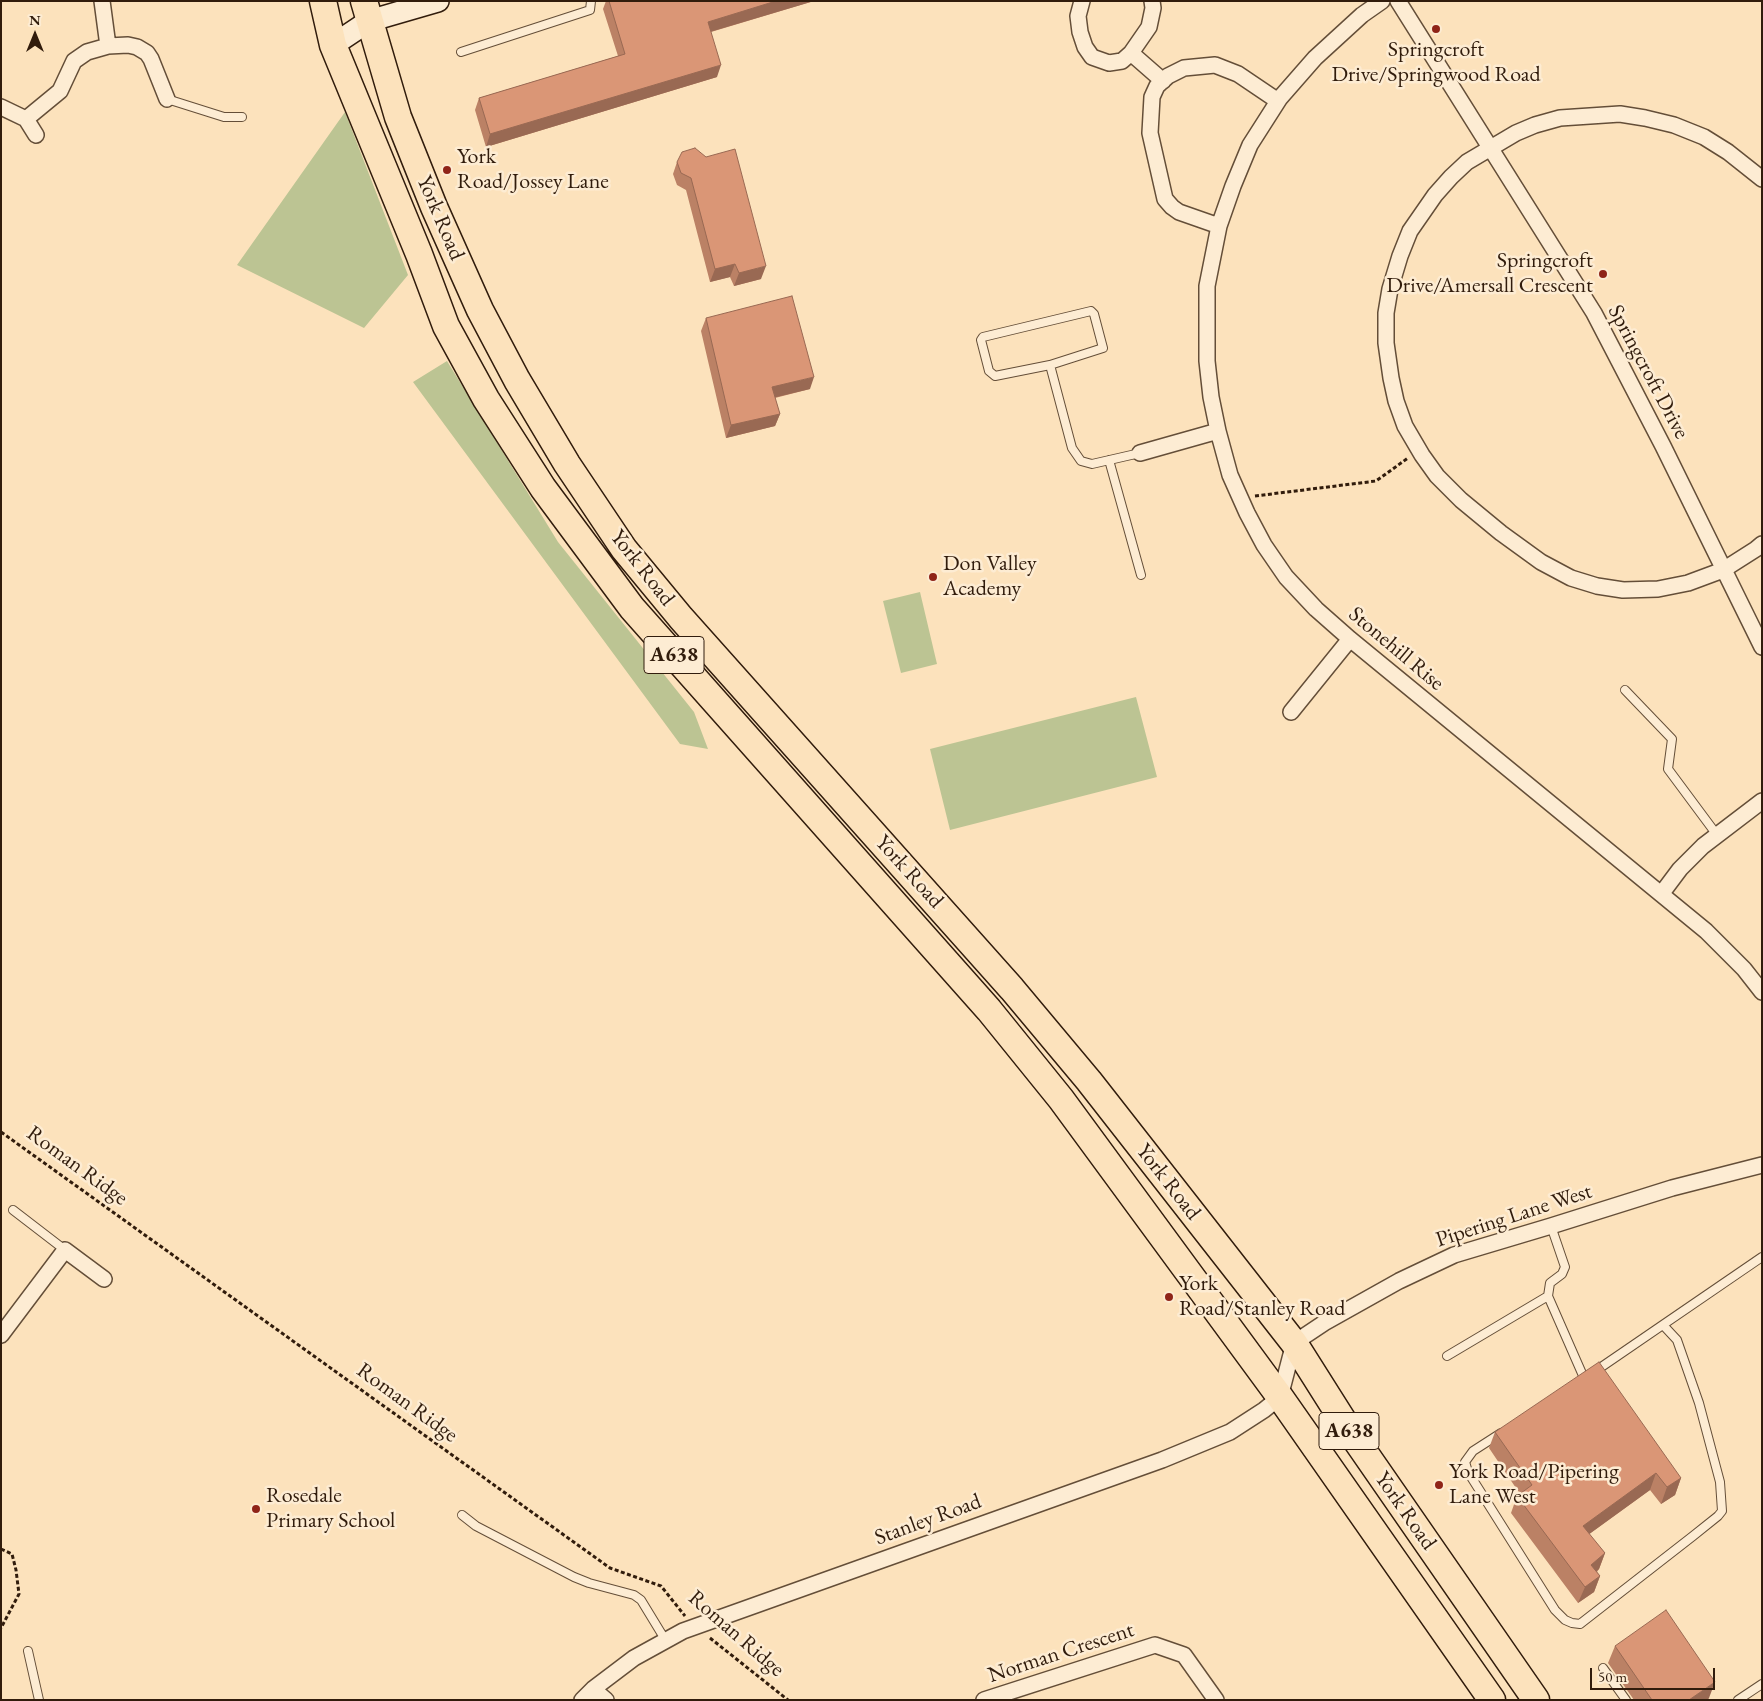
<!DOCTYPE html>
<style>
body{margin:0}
#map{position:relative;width:1763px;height:1701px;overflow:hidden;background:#fce2bc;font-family:"EB Garamond",serif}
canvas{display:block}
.frame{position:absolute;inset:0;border:2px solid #311c0c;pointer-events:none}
.north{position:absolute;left:10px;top:10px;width:50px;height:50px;-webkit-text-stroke:4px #fdecd3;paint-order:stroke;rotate:0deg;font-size:14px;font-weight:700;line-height:20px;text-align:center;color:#311c0c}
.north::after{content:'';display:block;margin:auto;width:18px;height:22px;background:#311c0c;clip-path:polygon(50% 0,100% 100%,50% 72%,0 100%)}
.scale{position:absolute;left:1590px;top:1668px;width:125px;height:22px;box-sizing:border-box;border:2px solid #311c0c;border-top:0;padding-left:6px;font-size:15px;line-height:18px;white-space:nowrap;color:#311c0c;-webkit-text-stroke:4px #fdecd3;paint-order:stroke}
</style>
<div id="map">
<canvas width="1763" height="1701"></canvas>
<div class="frame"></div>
<div class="north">N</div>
<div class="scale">50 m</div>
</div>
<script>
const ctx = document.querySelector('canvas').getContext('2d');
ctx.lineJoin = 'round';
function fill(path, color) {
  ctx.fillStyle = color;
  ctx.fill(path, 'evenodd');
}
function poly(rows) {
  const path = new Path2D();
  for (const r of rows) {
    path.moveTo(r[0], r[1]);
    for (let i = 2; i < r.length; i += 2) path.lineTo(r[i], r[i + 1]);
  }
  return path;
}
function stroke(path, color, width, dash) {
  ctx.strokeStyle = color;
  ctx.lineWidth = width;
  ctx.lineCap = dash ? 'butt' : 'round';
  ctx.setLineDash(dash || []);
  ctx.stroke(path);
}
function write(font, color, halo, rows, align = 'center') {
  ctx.font = font + ' "EB Garamond",serif';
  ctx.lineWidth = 5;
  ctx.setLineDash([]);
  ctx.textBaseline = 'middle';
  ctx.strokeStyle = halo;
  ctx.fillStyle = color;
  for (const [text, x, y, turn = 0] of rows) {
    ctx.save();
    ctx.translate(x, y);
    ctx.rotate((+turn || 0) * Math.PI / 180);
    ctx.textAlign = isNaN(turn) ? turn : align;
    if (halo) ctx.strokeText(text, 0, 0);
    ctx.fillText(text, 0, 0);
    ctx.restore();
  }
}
const green = poly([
 [345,112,408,275,364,328,237,265],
 [447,361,558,542,694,712,708,749,680,744,413,382],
 [920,592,937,664,901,673,883,601],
 [1136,697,1157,777,950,830,930,749]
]);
const path = poly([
 [1255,496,1376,481,1408,458],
 [1,1132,610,1568,661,1586,685,1616],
 [1,1549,12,1554,16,1570,19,1594,1,1628],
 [710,1638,788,1700]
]);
const lane = poly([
 [461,52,590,10,591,1],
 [167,99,224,117,242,117],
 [1050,365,1103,348,1094,314,1091,311,983,337,981,340,989,371,995,376,1050,365,1072,448,1081,461,1092,464,1140,453],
 [1109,460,1141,575],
 [1625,690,1672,739,1668,769,1717,835],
 [13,1210,65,1250],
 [1551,1226,1565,1267,1562,1274,1550,1283,1548,1296,1584,1378],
 [1447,1356,1548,1296],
 [1594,1372,1762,1257],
 [1501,1433,1473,1451,1465,1462,1468,1472,1555,1610,1565,1620,1572,1623,1580,1624,1693,1536,1718,1516,1722,1511,1720,1482,1699,1403,1677,1340,1663,1325],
 [462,1515,476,1526,574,1577,589,1583,634,1595,641,1600,666,1641],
 [28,1651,39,1700],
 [1603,1668,1626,1700],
 [1738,1700,1762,1684]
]);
const street = poly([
 [102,1,108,46],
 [1082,1,1078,16,1080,32,1085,47,1092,57,1109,63,1122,61,1131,53,1149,27,1153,8,1152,1],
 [1382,1,1362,15,1315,58,1280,98,1250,145,1233,186,1219,226,1207,286,1207,361,1211,397,1218,431,1230,475,1247,513,1264,545,1286,577,1316,609,1350,639,1706,931,1744,969,1762,992],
 [1398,1,1594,313,1663,446,1762,647],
 [1131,53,1163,81],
 [1,107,26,119,36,135],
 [26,119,60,91,74,61,87,52,108,46,128,45,137,47,147,53,151,59,167,99],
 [1762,179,1728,152,1704,137,1674,125,1645,118,1620,114,1560,118,1535,125,1516,133,1467,162,1451,177,1435,195,1410,231,1400,256,1390,289,1386,313,1386,343,1391,378,1396,401,1405,426,1422,455,1437,476,1461,500,1501,533,1541,562,1571,578,1597,586,1623,590,1658,589,1688,583,1723,570,1756,549,1762,544],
 [1219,226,1179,212,1172,207,1165,199,1150,133,1152,97,1157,86,1168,76,1184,68,1215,65,1238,74,1278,101],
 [1140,453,1218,431],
 [1291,712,1350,639],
 [1662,893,1680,869,1703,846,1762,801],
 [1,1335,65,1250,104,1279],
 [593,1689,606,1700],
 [582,1700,593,1689,634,1658,683,1631,1162,1460,1230,1432,1264,1410,1280,1397,1294,1343,1324,1323,1399,1281,1454,1255,1551,1226,1672,1188,1762,1165],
 [984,1700,1155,1645,1184,1655,1216,1700]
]);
const secondary = poly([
 [333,45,369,21,438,1]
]);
const highway = poly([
 [323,1,333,45,419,254,446,326,486,399,543,488,632,608,989,1010,1061,1099,1280,1397,1492,1700],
 [364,1,398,117,434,207,480,310,517,380,567,464,624,549,681,618,1012,989,1089,1081,1294,1343,1349,1430,1536,1700]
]);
const wall = poly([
 [606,1,814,1,711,32,717,77,486,147,475,110,479,98,618,56,603,9],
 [706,157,761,279,734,286,730,277,710,282,686,190,677,185,673,174,677,162],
 [706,318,810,389,775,398,780,414,775,426,726,438,701,331],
 [1495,1432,1681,1478,1675,1495,1661,1504,1650,1490,1589,1534,1605,1553,1599,1569,1597,1572,1600,1576,1594,1592,1578,1603,1511,1513,1517,1496,1520,1494,1489,1448],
 [1615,1646,1709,1698,1707,1700,1634,1700,1608,1663]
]);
const shadedWall = poly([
 [776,1,814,1,703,34,708,22],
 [721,65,717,77,486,147,490,134],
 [735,264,730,277,710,282,715,269],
 [766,266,761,279,734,286,739,273],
 [814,377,810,389,768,399,772,387],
 [780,414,775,426,726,438,731,425],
 [1656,1473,1650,1490,1577,1543,1583,1526],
 [1681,1478,1675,1495,1661,1504,1667,1487],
 [1605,1553,1599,1569,1585,1581,1591,1565],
 [1600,1576,1594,1592,1578,1603,1585,1587],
 [1715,1682,1709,1698,1707,1700,1689,1700]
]);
const building = poly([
 [609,1,776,1,708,22,721,65,490,134,479,98,625,54,609,1],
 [695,148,706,157,735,149,766,266,739,273,735,264,715,269,691,178,681,173,677,162,682,152,695,148],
 [792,296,814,377,772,387,780,414,731,425,706,318,792,296],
 [1599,1362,1681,1478,1667,1487,1656,1473,1583,1526,1605,1553,1591,1565,1600,1576,1585,1587,1517,1496,1532,1485,1495,1432,1599,1362],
 [1666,1610,1715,1682,1689,1700,1652,1700,1615,1646,1666,1610]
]);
const markers = [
 [1436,29,5,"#8f2418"],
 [447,170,5,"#8f2418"],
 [1603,274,5,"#8f2418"],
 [933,577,5,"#8f2418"],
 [1169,1297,5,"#8f2418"],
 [1439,1485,5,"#8f2418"],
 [256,1509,5,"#8f2418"]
];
const shields = [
 [674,655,60],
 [1349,1431,60]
];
const shieldNames = [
 ["A638",674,655],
 ["A638",1349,1431]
];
const poiNames = [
 ["Springcroft",1436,50,"center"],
 ["Drive/Springwood Road",1436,75,"center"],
 ["York",457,157],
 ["Road/Jossey Lane",457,182],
 ["Springcroft",1593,261,"right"],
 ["Drive/Amersall Crescent",1593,286,"right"],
 ["Don Valley",943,564],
 ["Academy",943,589],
 ["York",1179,1284],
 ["Road/Stanley Road",1179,1309],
 ["York Road/Pipering",1449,1472],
 ["Lane West",1449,1497],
 ["Rosedale",266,1496],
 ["Primary School",266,1521]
];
const streetNames = [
 ["York Road",440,218,67],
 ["Springcroft Drive",1648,372,62],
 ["York Road",642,568,52],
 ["Stonehill Rise",1396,649,40],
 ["York Road",909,872,48],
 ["Roman Ridge",77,1166,36],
 ["York Road",1168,1182,52],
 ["Pipering Lane West",1514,1216,-18],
 ["Roman Ridge",407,1403,36],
 ["York Road",1405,1511,55],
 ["Stanley Road",928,1520,-20],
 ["Roman Ridge",736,1634,41],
 ["Norman Crescent",1061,1653,-18]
];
fill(green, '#bcc493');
stroke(lane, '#644e38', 10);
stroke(street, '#644e38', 18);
stroke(secondary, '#311c0c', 24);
stroke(highway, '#311c0c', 29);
stroke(path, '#311c0c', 3, [4, 2.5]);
stroke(lane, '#fdecd3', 8);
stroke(street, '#fdecd3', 15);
stroke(secondary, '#fdecd3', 21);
stroke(highway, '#fce2bc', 26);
fill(wall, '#bb8165');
fill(shadedWall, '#996953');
fill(building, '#da9676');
stroke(building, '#996953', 1);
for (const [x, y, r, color] of markers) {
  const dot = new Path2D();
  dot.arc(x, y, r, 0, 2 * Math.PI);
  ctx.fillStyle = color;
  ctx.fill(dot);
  stroke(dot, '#fdecd3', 2);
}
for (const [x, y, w] of shields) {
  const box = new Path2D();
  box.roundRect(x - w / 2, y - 18.5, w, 37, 4);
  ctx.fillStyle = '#fdecd3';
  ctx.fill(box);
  stroke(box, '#311c0c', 1);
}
write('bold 21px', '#311c0c', null, shieldNames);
write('22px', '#311c0c', '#fdecd3', poiNames, 'left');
write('22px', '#311c0c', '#fdecd3', streetNames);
</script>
